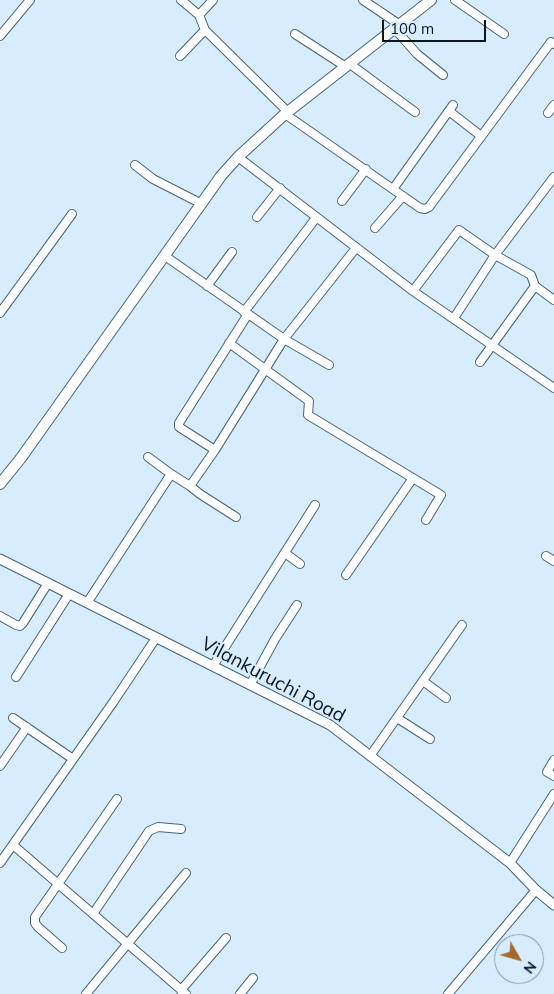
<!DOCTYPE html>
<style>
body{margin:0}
#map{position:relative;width:554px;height:994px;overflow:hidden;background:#d7edfe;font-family:Mulish,sans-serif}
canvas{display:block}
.north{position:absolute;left:494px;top:934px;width:50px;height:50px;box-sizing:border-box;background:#d7edfe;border:1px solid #8597a6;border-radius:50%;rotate:128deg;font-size:14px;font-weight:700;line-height:20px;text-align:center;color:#0a1721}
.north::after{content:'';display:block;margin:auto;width:18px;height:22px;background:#a5692b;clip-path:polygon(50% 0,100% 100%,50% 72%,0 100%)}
.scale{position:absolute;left:382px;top:20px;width:104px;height:22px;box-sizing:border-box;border:2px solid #0a1721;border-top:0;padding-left:6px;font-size:15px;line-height:18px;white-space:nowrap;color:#0a1721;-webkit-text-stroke:4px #d7edfe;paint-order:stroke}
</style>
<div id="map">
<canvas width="554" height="994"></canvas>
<div class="north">N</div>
<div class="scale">100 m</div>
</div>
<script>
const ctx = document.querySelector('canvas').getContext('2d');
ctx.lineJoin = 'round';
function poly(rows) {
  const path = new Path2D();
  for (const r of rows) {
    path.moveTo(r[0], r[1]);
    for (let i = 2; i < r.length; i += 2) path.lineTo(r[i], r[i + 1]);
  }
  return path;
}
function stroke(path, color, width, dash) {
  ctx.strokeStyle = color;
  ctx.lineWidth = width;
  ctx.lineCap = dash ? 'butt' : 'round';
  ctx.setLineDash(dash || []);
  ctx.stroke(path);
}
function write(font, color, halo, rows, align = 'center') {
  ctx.font = font + ' Mulish,sans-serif';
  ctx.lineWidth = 4;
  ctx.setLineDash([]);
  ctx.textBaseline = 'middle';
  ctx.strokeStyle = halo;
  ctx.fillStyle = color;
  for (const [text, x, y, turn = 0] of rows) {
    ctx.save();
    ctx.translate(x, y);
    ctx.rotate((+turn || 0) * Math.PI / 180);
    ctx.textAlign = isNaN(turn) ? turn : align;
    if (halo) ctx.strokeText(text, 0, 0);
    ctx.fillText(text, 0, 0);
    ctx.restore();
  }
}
const minor = poly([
 [181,0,199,15,205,30,288,112],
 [363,0,400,25],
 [455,0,504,34],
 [199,15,213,0],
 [395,29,417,54,443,75],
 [295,34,346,67],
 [0,36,30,0],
 [180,56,205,30],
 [350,64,415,112],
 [449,111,481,136],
 [548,113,554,105],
 [285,114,420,208,425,209,429,207,551,42,554,44],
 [238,157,413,291,554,388],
 [135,165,153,179,202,204],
 [393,189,453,105],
 [342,201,366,169],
 [257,217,280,188],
 [375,228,403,196],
 [165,256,284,339,215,450,179,427,179,423,248,314],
 [207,286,232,252],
 [413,291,459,230,495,255,531,275,535,286,554,300],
 [244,312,316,218],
 [0,313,72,214],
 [454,318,495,255,554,177],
 [229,343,309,401,308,415,441,495,426,520],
 [480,362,535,286],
 [329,365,284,339,356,248],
 [148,457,171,474],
 [190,486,200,494,236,517],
 [285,553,300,564],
 [546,556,554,561],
 [346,575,413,478],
 [87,603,171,474,190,486,215,450],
 [0,616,16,625,20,626,23,623,48,583],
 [213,666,315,505],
 [16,677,69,594],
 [423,681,446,698],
 [250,685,275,639,297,605],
 [13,718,73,759],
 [397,718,430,739],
 [370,756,462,625],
 [554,760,547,772,554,776],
 [0,766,27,727],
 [13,845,186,994],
 [0,863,114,701,156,638],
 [510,863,554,794],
 [93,914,149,831,158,827,181,829],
 [62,948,38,927,35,923,35,917,117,799],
 [86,994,186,873],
 [182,994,181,990,226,938],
 [240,994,253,978],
 [448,994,536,890]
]);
const tertiary = poly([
 [0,559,330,725,510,863,536,890,554,905]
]);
const secondary = poly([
 [0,484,21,458,221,176,238,157,285,114,431,0]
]);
const streetNames = [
 ["Vilankuruchi Road",273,680,28]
];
stroke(minor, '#44647d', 10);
stroke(tertiary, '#44647d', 11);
stroke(secondary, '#44647d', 12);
stroke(minor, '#fff', 8);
stroke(tertiary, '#fff', 9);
stroke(secondary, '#fff', 10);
write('19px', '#0a1721', '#d7edfe', streetNames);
</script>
